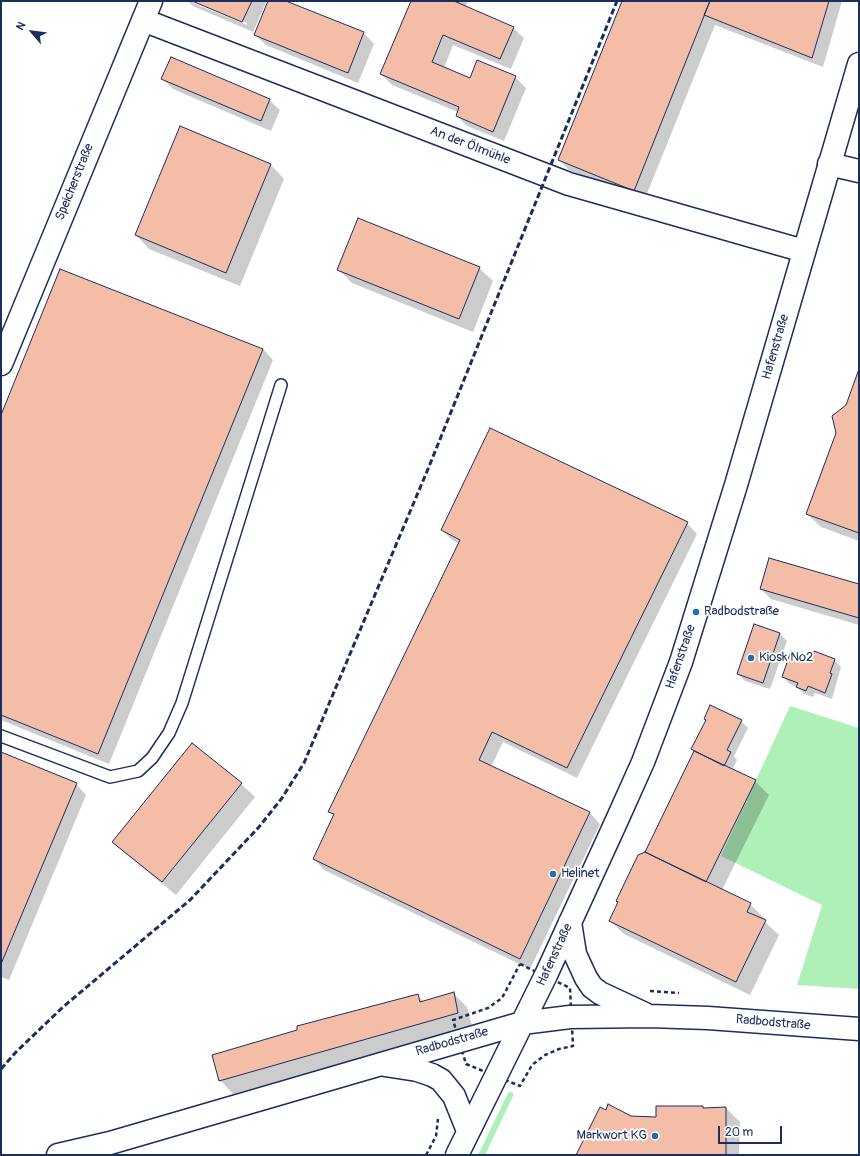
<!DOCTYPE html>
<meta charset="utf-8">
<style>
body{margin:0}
#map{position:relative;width:860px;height:1156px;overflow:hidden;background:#fff;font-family:Pangolin,sans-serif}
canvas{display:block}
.frame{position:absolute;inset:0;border:2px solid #1b2f5e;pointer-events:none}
.north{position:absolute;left:12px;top:12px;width:40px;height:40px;-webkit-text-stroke:3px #fff;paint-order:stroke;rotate:298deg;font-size:11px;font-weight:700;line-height:16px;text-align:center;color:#1b2f5e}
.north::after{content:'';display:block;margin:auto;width:14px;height:18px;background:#1b2f5e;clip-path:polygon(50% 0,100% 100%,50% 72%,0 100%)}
.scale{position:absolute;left:718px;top:1126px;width:64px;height:18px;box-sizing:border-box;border:2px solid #1b2f5e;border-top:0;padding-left:5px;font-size:12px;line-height:14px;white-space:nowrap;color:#1b2f5e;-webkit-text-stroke:3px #fff;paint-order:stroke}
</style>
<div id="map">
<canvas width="860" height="1156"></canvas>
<div class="frame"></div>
<div class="north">N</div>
<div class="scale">20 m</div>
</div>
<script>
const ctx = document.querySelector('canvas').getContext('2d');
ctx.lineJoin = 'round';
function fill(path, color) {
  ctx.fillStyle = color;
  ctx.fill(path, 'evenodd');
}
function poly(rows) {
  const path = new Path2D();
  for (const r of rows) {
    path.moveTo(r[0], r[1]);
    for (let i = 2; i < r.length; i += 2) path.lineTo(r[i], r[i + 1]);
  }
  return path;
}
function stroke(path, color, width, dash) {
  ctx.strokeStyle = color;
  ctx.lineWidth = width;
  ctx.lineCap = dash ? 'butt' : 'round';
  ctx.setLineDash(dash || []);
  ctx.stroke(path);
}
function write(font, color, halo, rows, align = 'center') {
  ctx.font = font + ' Pangolin,sans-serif';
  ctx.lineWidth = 3.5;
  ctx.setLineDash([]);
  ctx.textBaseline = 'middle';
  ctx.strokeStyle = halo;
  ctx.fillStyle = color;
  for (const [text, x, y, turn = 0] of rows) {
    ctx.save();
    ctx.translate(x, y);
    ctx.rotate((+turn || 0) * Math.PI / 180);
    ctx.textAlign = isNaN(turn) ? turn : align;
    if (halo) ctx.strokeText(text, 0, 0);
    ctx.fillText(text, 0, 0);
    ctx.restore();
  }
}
const green = poly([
 [790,706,859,728,859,989,797,985,822,905,721,856],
 [509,1091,514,1094,485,1155,478,1155]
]);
const shadow = poly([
 [187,1,193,1,193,3,247,25,247,23,195,1,266,2,253,32,193,6],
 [269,1,284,1,364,33,374,44,358,83,266,45,255,35],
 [412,1,468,1,465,8,513,28,524,38,511,69,453,45,444,68,470,79,515,77,526,88,504,141,467,126,457,116,458,112,392,85,381,74],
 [623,1,842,1,823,67,715,25,644,201,569,170,559,160],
 [163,79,269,100,280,110,271,131,173,89],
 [181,127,271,165,284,179,240,286,149,249,136,235],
 [479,268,493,281,473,332,352,283,339,270],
 [263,349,273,360,109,764,1,720,1,418],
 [859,372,859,541,821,527,807,514],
 [687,523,697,534,577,778,503,742,491,767,590,813,600,824,530,969,324,870,314,859,334,816,329,812,459,544,452,540,442,530],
 [859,585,859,625,771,599,761,589],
 [780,634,787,641,770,689,745,681,738,674],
 [834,660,841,667,832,699,815,693,813,697,804,694,797,687,790,684,783,677],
 [741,721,748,728,734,756,737,760,732,770,755,781,769,795,722,890,750,904,764,918,763,920,779,935,750,995,624,934,610,921,695,752,692,749],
 [1,753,76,784,86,795,9,980,1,977],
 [241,784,255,797,176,895,127,855,113,842],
 [453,993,467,1007,472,1026,233,1094,220,1080,417,995,424,1002],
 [702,1107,704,1109,726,1108,740,1122,739,1155,577,1155,606,1111,631,1117,657,1118]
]);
const building = poly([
 [192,1,252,1,242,22,192,1],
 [268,1,286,1,364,32,348,73,254,35,268,1],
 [411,1,454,1,514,27,500,59,443,35,432,62,470,78,477,60,516,76,493,132,456,116,459,107,380,74,411,1],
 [622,1,710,1,634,191,558,160,622,1],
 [710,1,829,1,812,58,704,15,710,1],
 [171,57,270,99,261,121,161,79,171,57],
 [180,126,271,164,226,273,135,235,180,126],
 [358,218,480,267,459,319,337,270,358,218],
 [60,269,263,349,98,754,1,715,1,415,60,269],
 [859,369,859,533,806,514,836,433,832,416,846,405,859,369],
 [490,428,688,522,567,768,492,732,479,760,590,812,520,959,313,859,334,814,328,812,460,540,441,530,490,428],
 [769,558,859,584,859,618,760,589,769,558],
 [754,624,780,633,763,683,737,674,754,624],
 [791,651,812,658,814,651,835,659,830,673,832,674,825,693,808,686,806,691,796,687,798,683,782,677,791,651],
 [710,705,742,720,727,750,731,752,724,766,691,749,706,720,704,719,710,705],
 [192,743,242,783,162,882,112,842,192,743],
 [694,751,756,780,706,882,645,852,694,751],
 [1,752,77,783,1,964,1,752],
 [645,852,751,903,747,912,766,920,736,982,609,921,618,902,616,901,638,855,645,852],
 [454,992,458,1013,219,1081,212,1055,297,1030,297,1026,418,994,420,1002,454,992],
 [608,1104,631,1116,656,1117,656,1106,703,1106,703,1108,726,1107,726,1155,576,1155,600,1107,606,1110,608,1104]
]);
const path = poly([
 [520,964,570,988,573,1046,559,1049,545,1055,532,1065,520,1086,466,1064,453,1020,488,1008,502,998,520,964],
 [650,991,679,993],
 [426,1155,436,1136,438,1119]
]);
const lane = poly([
 [1,736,110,777,138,771,152,758,169,733,182,703,281,385]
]);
const street = poly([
 [143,20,569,184,804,251],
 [829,164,859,171],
 [1,364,151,1]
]);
const secondary = poly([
 [570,922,575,954,586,978,592,987,600,993,645,1014],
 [385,1065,417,1070,432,1075,441,1080,454,1096,468,1131],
 [58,1155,110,1143,522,1023,570,1017,649,1016,708,1018,859,1029],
 [457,1155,546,975,617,820,643,762,681,662,736,485,859,64]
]);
const rail = poly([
 [1,1069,16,1052,63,1007,190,900,259,827,282,798,304,763,428,469,617,1]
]);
const markers = [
 [696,612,4,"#1f6fb2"],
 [751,658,4,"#1f6fb2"],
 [553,874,4,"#1f6fb2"],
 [655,1136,4,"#1f6fb2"]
];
const streetNames = [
 ["An der Ölmühle",470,146,21],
 ["Speicherstraße",75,182,-68],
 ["Hafenstraße",776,347,-74],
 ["Hafenstraße",681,657,-71],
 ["Hafenstraße",555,955,-65],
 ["Radbodstraße",773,1023,5],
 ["Radbodstraße",452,1042,-16]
];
const poiNames = [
 ["Radbodstraße",704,612],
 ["Kiosk No2",759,658],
 ["Helinet",561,874],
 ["Markwort KG",647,1136,"right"]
];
fill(green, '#aff0b9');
fill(shadow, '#0003');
fill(building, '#f4bda8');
stroke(building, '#1b2f5e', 1);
stroke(lane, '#1b2f5e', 14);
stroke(street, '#1b2f5e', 25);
stroke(secondary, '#1b2f5e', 25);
stroke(path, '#1b2f5e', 2.5, [4, 3]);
stroke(lane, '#fff', 11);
stroke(street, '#fff', 22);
stroke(secondary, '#fff', 22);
stroke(rail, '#1b2f5e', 3, [6, 3]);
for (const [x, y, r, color] of markers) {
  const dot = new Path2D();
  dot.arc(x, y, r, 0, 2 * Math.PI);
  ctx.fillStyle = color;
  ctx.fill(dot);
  stroke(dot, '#fff', 1.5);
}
write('13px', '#1b2f5e', '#fff', streetNames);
write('13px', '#1b2f5e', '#fff', poiNames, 'left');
</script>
